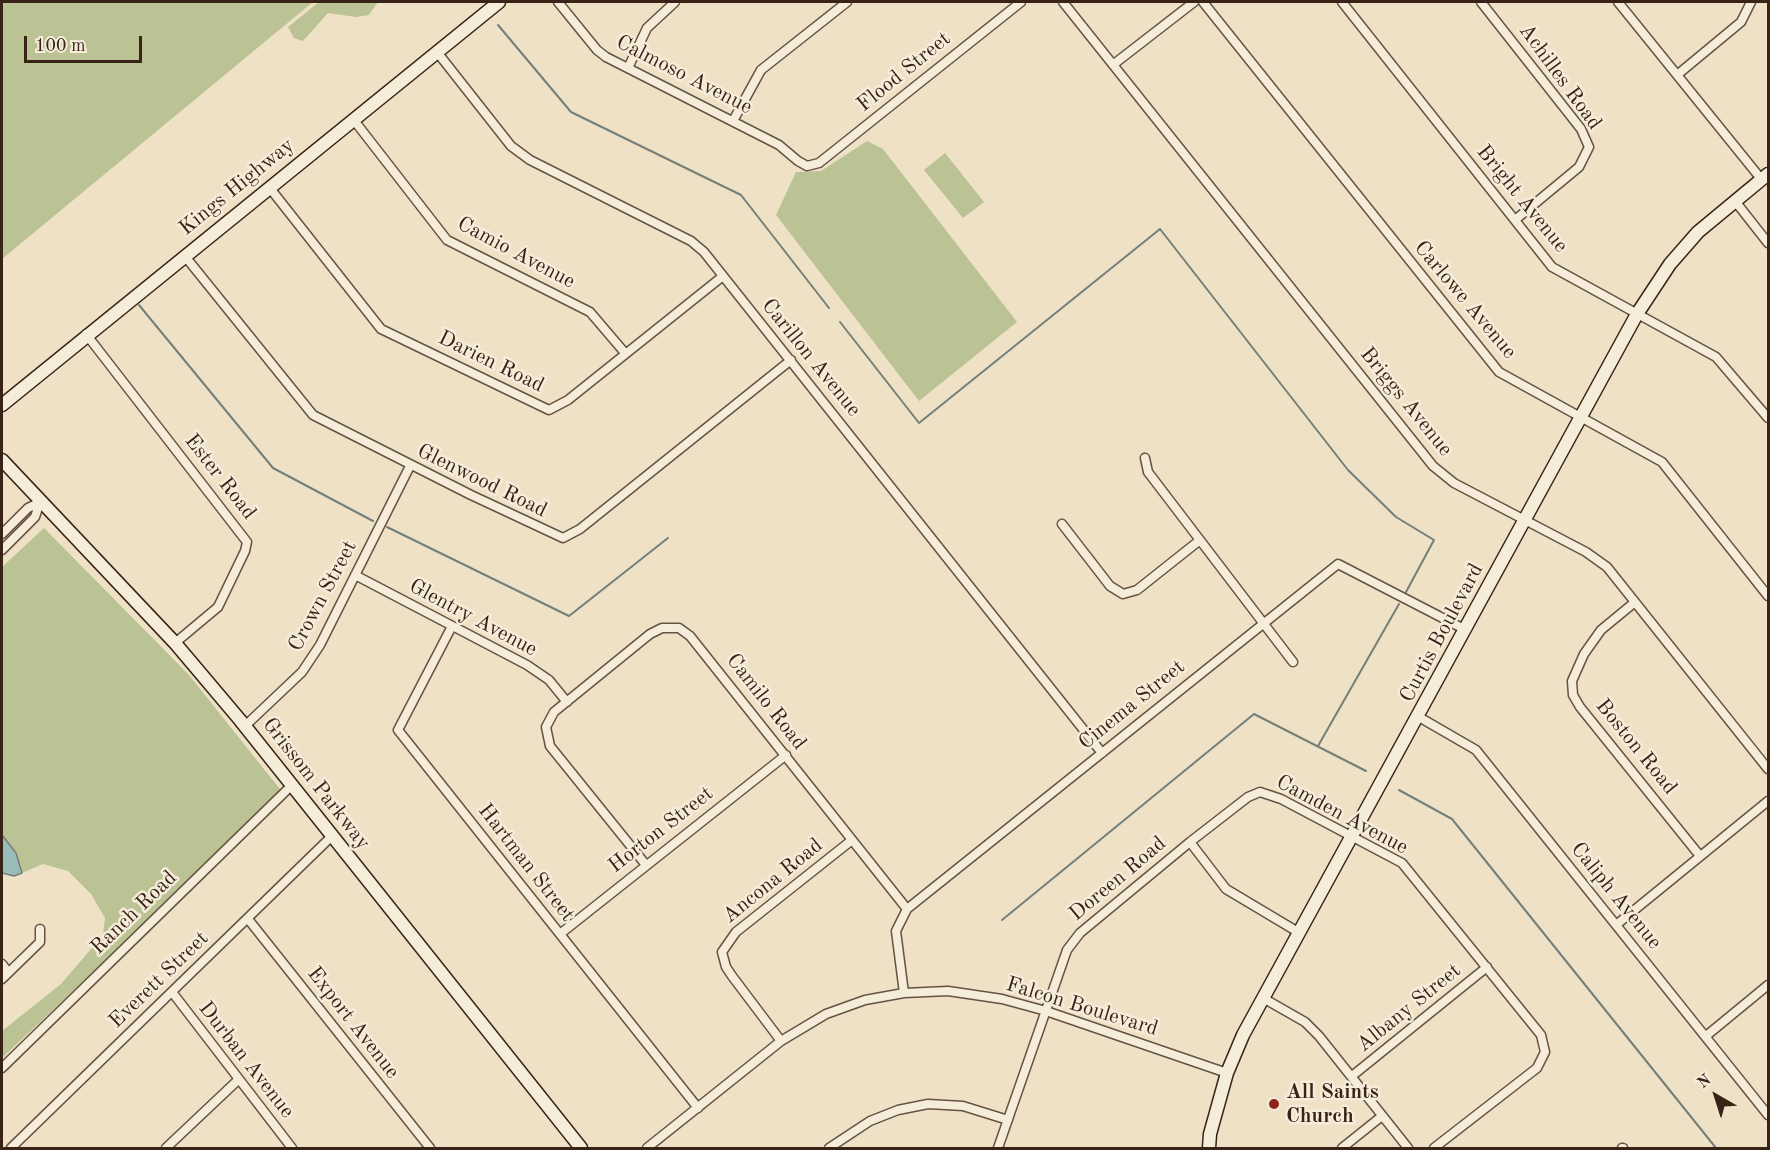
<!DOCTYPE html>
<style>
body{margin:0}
#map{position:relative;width:1770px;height:1150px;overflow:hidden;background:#efe1c6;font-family:"Old Standard TT",serif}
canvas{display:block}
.frame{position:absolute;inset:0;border:3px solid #392317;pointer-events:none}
.north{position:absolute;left:1686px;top:1066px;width:60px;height:60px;-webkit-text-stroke:4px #f5ecda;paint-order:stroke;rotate:321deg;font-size:16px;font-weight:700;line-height:24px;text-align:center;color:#392317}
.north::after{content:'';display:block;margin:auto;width:21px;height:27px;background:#392317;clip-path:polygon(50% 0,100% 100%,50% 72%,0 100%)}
.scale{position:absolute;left:24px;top:36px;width:118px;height:27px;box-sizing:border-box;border:3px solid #392317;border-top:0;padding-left:8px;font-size:18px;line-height:21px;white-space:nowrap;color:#392317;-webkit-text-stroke:4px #f5ecda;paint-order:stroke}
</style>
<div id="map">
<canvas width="1770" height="1150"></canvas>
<div class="frame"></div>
<div class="north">N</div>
<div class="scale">100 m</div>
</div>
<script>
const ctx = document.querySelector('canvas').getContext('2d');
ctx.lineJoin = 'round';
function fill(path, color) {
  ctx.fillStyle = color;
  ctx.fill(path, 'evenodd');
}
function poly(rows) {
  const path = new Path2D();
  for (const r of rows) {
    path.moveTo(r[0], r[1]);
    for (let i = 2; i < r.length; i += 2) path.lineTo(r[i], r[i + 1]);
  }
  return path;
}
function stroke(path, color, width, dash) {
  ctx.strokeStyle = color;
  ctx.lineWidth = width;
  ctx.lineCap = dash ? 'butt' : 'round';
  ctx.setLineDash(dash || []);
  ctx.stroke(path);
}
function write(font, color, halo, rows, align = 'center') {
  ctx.font = font + ' "Old Standard TT",serif';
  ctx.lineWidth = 5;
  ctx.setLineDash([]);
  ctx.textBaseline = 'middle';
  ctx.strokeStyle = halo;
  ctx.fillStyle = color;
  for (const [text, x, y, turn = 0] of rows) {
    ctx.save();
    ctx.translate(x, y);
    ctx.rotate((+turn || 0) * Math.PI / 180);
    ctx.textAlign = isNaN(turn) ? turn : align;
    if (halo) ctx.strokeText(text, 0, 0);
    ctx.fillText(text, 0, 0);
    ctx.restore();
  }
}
const green = poly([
 [2,2,313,2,2,259],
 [319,2,378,2,369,15,356,17,328,13,303,41,294,38,288,27],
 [867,141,883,149,1017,322,919,401,776,215,796,172,821,171],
 [945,153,984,202,963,218,924,170],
 [44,528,189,675,283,793,2,1058,2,1031,61,984,103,935,105,918,91,894,68,871,43,864,22,873,16,853,2,835,2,567]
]);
const water = poly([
 [2,835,16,853,22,873,14,876,2,873,2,835]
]);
const stream = poly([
 [498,25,571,112,741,195,829,308],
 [139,305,273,468,373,521],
 [840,322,919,423,1160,229,1348,470,1396,517,1434,540,1406,592],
 [387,527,569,616,668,538],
 [1318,746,1399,604],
 [1399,790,1452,819,1716,1148],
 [1002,920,1254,714,1366,771]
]);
const street = poly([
 [558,2,597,50,606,57,779,145,798,161,807,166,819,163,1021,2],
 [1063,2,1433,466,1454,483,1586,552,1607,567,1768,769],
 [1203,2,1499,372,1662,462,1768,596],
 [1342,2,1552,267,1716,357,1768,418],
 [1481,2,1581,129,1589,147,1579,167,1515,220],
 [1618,2,1762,180],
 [437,52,511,146,530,160,691,241,704,252,1102,753],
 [1114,64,1194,2],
 [628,68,647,28,675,2],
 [1677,75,1741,22,1751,2],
 [353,119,447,240,590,312,625,353],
 [733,121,761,70,847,2],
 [269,187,381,329,549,410,568,400,723,276],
 [1735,201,1768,243],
 [184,255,313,415,471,495,563,538,580,529,791,360],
 [86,334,247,542,245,551,218,607,175,643],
 [1145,458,1148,472,1293,662],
 [1062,524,1110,586,1123,594,1137,590,1200,540],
 [2,534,28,508,40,502],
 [2,550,35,517,40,502],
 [355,575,527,665,549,680,567,702],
 [1635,602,1601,630,1584,654,1572,681,1573,695,1580,707,1700,856],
 [451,628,398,730,698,1108],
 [1419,717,1476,750,1768,1115],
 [245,726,302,672,320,645,410,466],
 [1190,842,1226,889,1298,932],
 [646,865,550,746,546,727,554,712,650,634,662,628,679,628,690,636,907,909],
 [248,919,430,1148],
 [1616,925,1768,801],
 [560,934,786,755],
 [2,964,8,972],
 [2,979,40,942,40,929],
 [172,992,292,1148],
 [904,993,896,931,907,909,1338,564,1464,629],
 [1263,998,1305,1022,1319,1036,1408,1148],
 [1706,1036,1768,985],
 [781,1041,732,976,726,967,722,952,736,932,852,840],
 [2,1068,292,785],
 [1352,1076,1487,967],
 [11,1148,332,836],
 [166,1148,238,1080],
 [647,1148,781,1041,826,1014,865,1000,904,993,948,991,1002,999,1046,1011,1227,1073],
 [829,1148,870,1121,898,1110,928,1104,963,1106,1008,1120],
 [998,1148,1067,950,1080,933,1190,842,1248,797,1260,792,1281,799,1402,863,1541,1035,1545,1052,1537,1068,1434,1148],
 [1342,1148,1382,1116],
 [1622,1148,1623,1148]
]);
const secondary = poly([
 [2,405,499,2],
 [2,460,175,643,240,720,581,1148],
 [1209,1148,1210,1134,1227,1073,1243,1035,1637,314,1670,264,1698,232,1768,174]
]);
const markers = [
 [1274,1104,6,"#8f2418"]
];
const streetNames = [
 ["Flood Street",904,72,-39],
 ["Calmoso Avenue",684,75,27],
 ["Achilles Road",1560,77,54],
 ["Kings Highway",237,187,-39],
 ["Bright Avenue",1522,199,51],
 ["Camio Avenue",516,253,28],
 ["Carlowe Avenue",1465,300,50],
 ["Carillon Avenue",811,358,51],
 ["Darien Road",491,362,26],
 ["Briggs Avenue",1406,402,51],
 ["Ester Road",220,477,52],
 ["Glenwood Road",482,481,26],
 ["Crown Street",323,596,-62],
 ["Glentry Avenue",473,618,28],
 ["Curtis Boulevard",1442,633,-62],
 ["Camilo Road",766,702,52],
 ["Cinema Street",1132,705,-39],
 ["Boston Road",1636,747,51],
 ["Grissom Parkway",316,784,52],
 ["Camden Avenue",1342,815,28],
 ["Horton Street",661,830,-38],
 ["Hartman Street",526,863,52],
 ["Doreen Road",1118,879,-40],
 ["Ancona Road",773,881,-39],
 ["Caliph Avenue",1616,896,51],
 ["Ranch Road",134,913,-44],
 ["Everett Street",159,980,-44],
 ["Falcon Boulevard",1082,1007,17],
 ["Albany Street",1409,1008,-39],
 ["Export Avenue",353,1023,52],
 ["Durban Avenue",246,1060,52]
];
const poiNames = [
 ["All Saints",1286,1092],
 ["Church",1286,1116]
];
fill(green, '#bbc293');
fill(water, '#9abcb9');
stroke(water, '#737f78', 1.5);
stroke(stream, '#737f78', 2);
stroke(street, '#665243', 11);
stroke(secondary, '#392317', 15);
stroke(street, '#f5ecda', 8);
stroke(secondary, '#f5ecda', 12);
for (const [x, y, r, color] of markers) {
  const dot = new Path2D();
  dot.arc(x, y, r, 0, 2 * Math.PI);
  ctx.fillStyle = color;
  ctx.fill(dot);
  stroke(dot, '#f5ecda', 2);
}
write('21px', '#392317', '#f5ecda', streetNames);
write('bold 21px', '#392317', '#f5ecda', poiNames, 'left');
</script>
